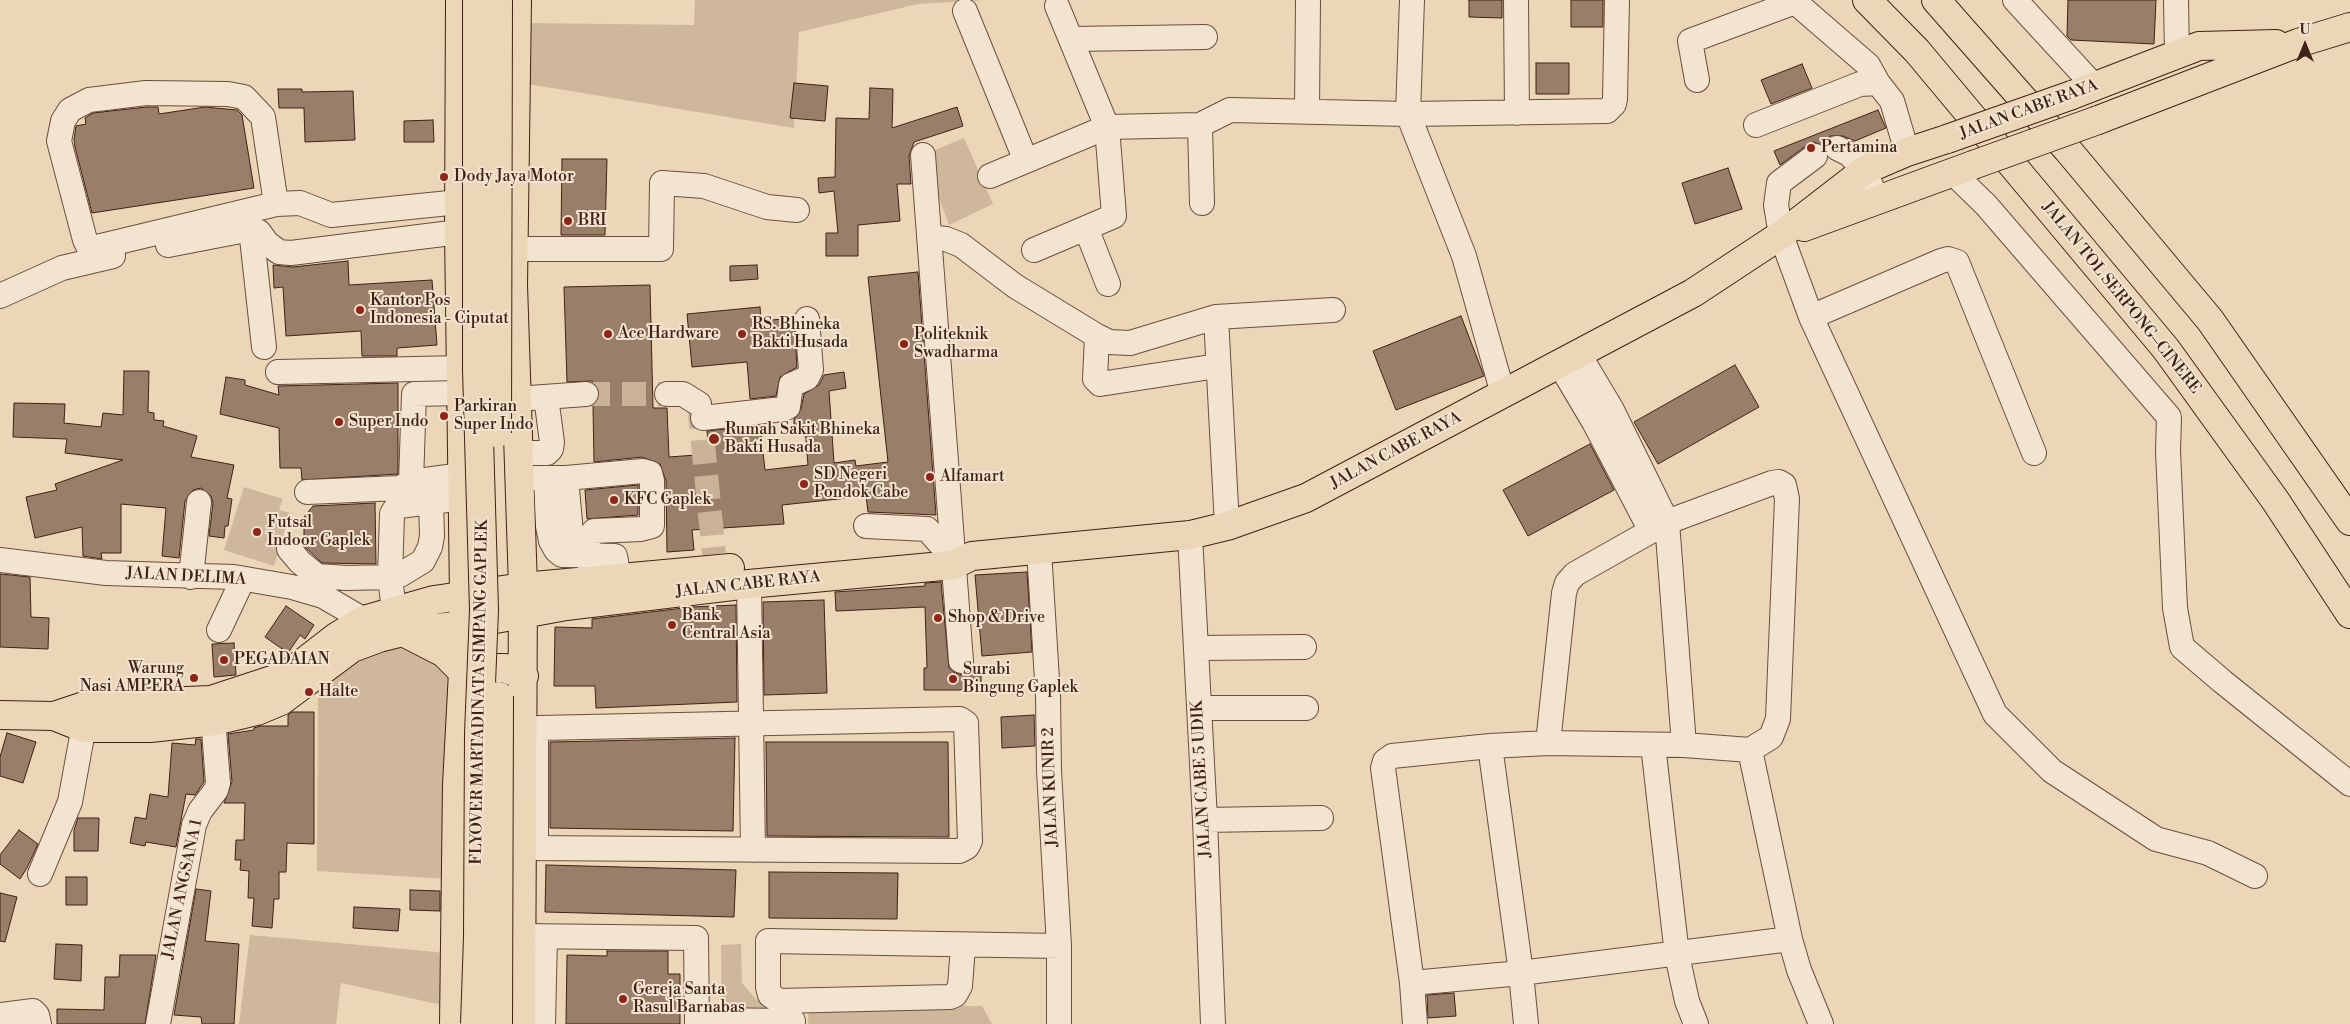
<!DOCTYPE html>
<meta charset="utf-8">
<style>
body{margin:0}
#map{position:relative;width:2350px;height:1024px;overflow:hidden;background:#ebd6b7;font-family:"Libre Bodoni",serif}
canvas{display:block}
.north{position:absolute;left:2280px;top:20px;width:50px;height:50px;-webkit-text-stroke:4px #f2e4d0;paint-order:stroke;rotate:0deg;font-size:14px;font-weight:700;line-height:20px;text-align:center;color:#402115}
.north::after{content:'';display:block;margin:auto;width:18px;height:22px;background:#402115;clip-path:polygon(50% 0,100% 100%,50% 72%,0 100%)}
</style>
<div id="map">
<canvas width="2350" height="1024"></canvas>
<div class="north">U</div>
</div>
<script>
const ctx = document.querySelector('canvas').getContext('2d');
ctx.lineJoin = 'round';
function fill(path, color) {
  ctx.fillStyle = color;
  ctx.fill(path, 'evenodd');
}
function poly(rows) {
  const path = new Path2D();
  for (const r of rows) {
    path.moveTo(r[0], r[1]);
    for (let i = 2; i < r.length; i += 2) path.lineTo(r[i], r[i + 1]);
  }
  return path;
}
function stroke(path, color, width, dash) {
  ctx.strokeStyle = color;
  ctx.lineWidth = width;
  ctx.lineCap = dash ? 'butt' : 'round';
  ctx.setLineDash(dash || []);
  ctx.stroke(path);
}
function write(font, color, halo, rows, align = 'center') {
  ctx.font = font + ' "Libre Bodoni",serif';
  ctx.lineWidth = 4;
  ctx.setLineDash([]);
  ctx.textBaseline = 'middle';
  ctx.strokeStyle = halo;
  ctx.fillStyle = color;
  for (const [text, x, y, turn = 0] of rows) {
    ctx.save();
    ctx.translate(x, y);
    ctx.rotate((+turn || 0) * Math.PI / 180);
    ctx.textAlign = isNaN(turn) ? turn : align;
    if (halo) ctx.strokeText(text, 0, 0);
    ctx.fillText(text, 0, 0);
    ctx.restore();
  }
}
const green = poly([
 [695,0,986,0,918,4,799,32,794,128,528,84,524,23,694,25],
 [964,138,993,204,949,225,923,155],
 [244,487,283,499,279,510,290,513,274,566,224,550],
 [410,645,453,677,448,879,317,871,318,691,363,652],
 [250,935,447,953,447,1006,341,983,336,1024,239,1024],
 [741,944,742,983,761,1005,790,1009,722,1024,721,945],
 [895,1006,982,1006,992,1024,808,1024,809,1007]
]);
const building = poly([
 [1469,0,1502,0,1502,18,1469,17,1469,0],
 [1571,0,1603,0,1603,27,1571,27,1571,0],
 [2068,0,2156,0,2154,44,2071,40,2067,36,2068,0],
 [1536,63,1569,63,1569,94,1536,94,1536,63],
 [1802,64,1812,88,1771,104,1761,80,1802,64],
 [794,83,828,86,825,121,790,118,794,83],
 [870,88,893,89,892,128,957,107,963,126,914,142,909,156,911,184,897,184,900,221,858,225,858,256,826,256,826,233,838,233,834,191,819,193,818,178,835,177,836,118,869,119,870,88],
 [278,89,302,89,302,92,353,91,355,140,305,142,304,108,279,108,278,89],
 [147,107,158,107,159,114,205,107,237,110,242,115,254,188,92,213,75,147,74,139,76,126,86,124,85,118,93,113,147,107],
 [1878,110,1886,128,1855,141,1843,136,1830,136,1824,146,1814,142,1807,145,1780,165,1774,151,1878,110],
 [433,120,434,142,404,142,404,121,433,120],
 [562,159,607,159,605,235,561,235,562,159],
 [1728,168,1742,209,1695,224,1682,183,1728,168],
 [348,261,349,285,432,280,437,345,397,348,397,356,362,356,361,331,286,336,283,287,274,288,273,265,293,267,348,261],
 [757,265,758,279,730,281,730,266,757,265],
 [918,272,936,515,868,512,866,496,782,505,784,524,692,530,694,550,667,552,666,481,660,464,642,457,594,462,593,406,598,400,600,393,597,386,592,381,567,382,564,287,650,285,653,408,667,408,669,457,709,454,707,431,760,425,765,470,808,465,805,427,794,427,794,419,801,409,804,394,819,385,824,375,844,372,846,388,829,391,834,463,855,460,856,466,888,462,868,277,918,272],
 [760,307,761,321,794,318,797,367,780,377,776,396,750,399,747,362,692,367,687,314,760,307],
 [1461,316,1484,376,1396,410,1373,351,1461,316],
 [1735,365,1759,407,1658,464,1634,422,1735,365],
 [124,371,149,371,148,412,154,413,154,420,164,421,163,426,197,436,191,457,234,465,227,498,232,499,228,526,225,526,224,538,209,536,213,503,211,496,201,488,193,490,185,501,179,558,162,556,166,508,121,504,121,553,101,553,102,559,83,556,82,527,35,538,26,497,57,490,55,484,123,460,65,453,67,439,13,437,14,403,65,404,64,423,101,427,103,413,123,415,124,371],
 [226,377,245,380,245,385,279,395,278,386,398,383,398,474,302,480,301,468,280,468,279,428,220,414,226,377],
 [1590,444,1614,490,1528,536,1503,490,1590,444],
 [638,485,638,515,587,519,585,490,638,485],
 [375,503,376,564,322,563,304,546,304,517,313,506,375,503],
 [1027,572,1032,652,982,656,975,575,1027,572],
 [0,574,30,577,31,617,49,618,48,649,0,647,0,574],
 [941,582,949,668,955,673,962,675,968,673,973,668,981,667,981,690,924,690,924,668,927,668,925,607,836,611,835,592,925,586,925,583,941,582],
 [824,600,827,693,764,695,763,602,824,600],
 [736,605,737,702,596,708,595,686,554,686,555,627,592,628,592,619,692,607,736,605],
 [286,606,314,625,305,639,300,635,288,653,265,637,286,606],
 [234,643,236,675,214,677,212,644,234,643],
 [292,712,314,712,314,844,287,843,286,872,279,872,279,899,274,899,272,928,252,926,254,898,248,898,249,871,240,870,241,860,235,860,236,840,244,840,245,803,224,803,232,782,228,734,254,730,254,728,260,726,288,726,288,715,292,712],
 [1034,715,1035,746,1002,748,1001,717,1034,715],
 [7,733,36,742,23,783,0,776,0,757,7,733],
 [735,738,733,831,550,828,550,742,735,738],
 [196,739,201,739,204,782,195,795,186,794,176,847,146,842,145,846,130,843,135,817,146,819,150,794,168,797,172,743,195,745,196,739],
 [766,742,948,742,949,837,767,836,766,742],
 [78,818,99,818,98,851,74,851,74,830,78,818],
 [19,830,38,844,27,868,20,879,0,864,0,855,19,830],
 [546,865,736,870,734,917,545,912,546,865],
 [769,872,898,873,897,919,769,918,769,872],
 [66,877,87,877,87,905,66,905,66,877],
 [196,889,211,891,205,941,239,944,234,1024,202,1024,201,1017,174,1015,196,889],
 [410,890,440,891,440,911,410,910,410,890],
 [0,893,17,897,5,942,0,941,0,893],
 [354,907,400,909,398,931,353,928,354,907],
 [56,944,82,945,81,981,54,979,56,944],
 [607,951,668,951,668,974,680,974,680,1024,566,1024,567,955,607,956,607,951],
 [120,955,156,955,145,1024,57,1024,57,1009,104,1010,105,977,119,977,120,955],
 [1454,993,1456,1016,1428,1018,1427,995,1454,993]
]);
const minorTunnel = poly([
 [586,394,667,394],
 [699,404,714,554]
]);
const minor = poly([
 [1412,0,1408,114,1464,256,1503,394],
 [1516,0,1517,113],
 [2015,0,2095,87],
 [2176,0,2177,55],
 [965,11,1026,161],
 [1071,39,1205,37],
 [1697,80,1690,41,1795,2,1868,65,1878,83],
 [1307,110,1308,0],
 [1756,125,1860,84,1878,83,1892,101,1907,152],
 [1837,148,1849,154,1865,170,1877,201],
 [923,155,961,661],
 [1815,156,1779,183,1776,205,1781,235,1811,317,1995,714,2052,771,2156,839,2208,853,2255,876],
 [1952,172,1986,205,2169,417,2168,451,2175,608,2182,647,2223,682,2350,784],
 [990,176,1107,127,1200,125],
 [1202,203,1200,125,1230,110,1408,114,1607,111,1614,104,1615,99,1617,0],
 [276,204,263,117,244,97,228,94,146,93,89,100,70,110,63,121,59,141,85,240,88,246,93,248,276,204,300,203,331,215,459,202],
 [1086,228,1108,284],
 [251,229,264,347],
 [929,237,946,239,961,245,1015,286,1097,336],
 [168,245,251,229,259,232,267,243,279,252,291,253,459,232],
 [514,249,661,249,662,183,704,186,767,207,797,210],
 [1034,250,1114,216,1107,127,1057,6],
 [0,296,62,268,113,256],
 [1216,317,1227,526],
 [1811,317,1941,261,1948,259,1957,262,2034,453],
 [1578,353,1612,410,1667,522,1684,745],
 [1559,363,1594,422,1651,531],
 [1217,366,1100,384,1095,379,1097,336,1109,342,1130,343,1216,317,1333,310],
 [278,372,461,368],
 [667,394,683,394,699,404],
 [530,398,586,394],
 [703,418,783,409,788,407,791,385,807,378,811,370,807,319],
 [519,453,547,453,551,449,552,442,546,397],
 [519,478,566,478,643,471,650,473,652,481,652,526,641,529,594,531,588,539,591,581],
 [566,478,573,555],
 [546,479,548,526,551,541,556,550,562,555,615,556,619,578],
 [411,482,414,394,462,393],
 [307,492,400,488,411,482,462,475],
 [866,526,927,529,944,548],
 [1190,535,1205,820,1213,1024],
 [289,549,300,562,317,576,347,578,390,577,392,514,395,509,399,506,463,498],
 [1039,550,1048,696,1049,771,1059,946,1059,1024],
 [0,560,106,573,234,577,292,587,323,596,364,620],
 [191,577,199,502],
 [749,584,753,850],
 [394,611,390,577,400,575,423,561,430,547,432,536,431,501],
 [219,630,243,579],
 [1197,648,1304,647],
 [1199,708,1306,708],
 [1653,745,1677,955,1687,1001,1696,1024],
 [1750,750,1790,939,1799,970,1821,1024],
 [1205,820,1321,818],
 [523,848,959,851,967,847,970,841,966,723,960,719,539,728,536,731,536,848],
 [40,874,70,802,87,709],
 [521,936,696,938,697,1024],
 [963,946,960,986,955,995,950,997,779,1001,770,995,768,987,768,941,1059,946],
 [1412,983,1521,973,1490,746],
 [0,1015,33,1011,37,1015,39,1024],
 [698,1020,793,1021],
 [158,1024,194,825,200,811,216,790,218,783,212,704],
 [543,1024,545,937],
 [1415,1024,1412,983,1383,768,1385,761,1392,756,1490,746,1548,743,1684,745,1750,750,1771,737,1778,719,1787,499,1784,485,1779,482,1772,483,1667,522,1575,574,1567,583,1564,593,1548,743],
 [1526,1024,1521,973,1790,939]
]);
const major = poly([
 [2072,95,2199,46,2276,44],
 [2098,120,2298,43,2350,27],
 [1804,227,1973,165],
 [403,632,444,653,463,672],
 [0,715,54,716,87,705,211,700,287,675,336,637,364,620,434,600,523,587,730,568],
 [54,716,84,728,150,728,215,721,257,711,281,701,352,648,379,638,403,632,463,625,566,606,749,584,953,565,972,556,1190,535,1227,526,1306,498,1693,293,1781,235,1865,170,1907,152,1947,139]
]);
const highway = poly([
 [517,0,513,285,523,587,521,1024],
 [1867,0,1917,51,2166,349,2275,500,2350,614],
 [1936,0,2067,149,2210,320,2350,521],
 [463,672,491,668,505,668,524,676],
 [454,1024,457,785,463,672,464,595,459,232,460,0]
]);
const majorBridge = poly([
 [1947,139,2072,95],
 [1973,165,2098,120]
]);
const highwayBridge = poly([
 [497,433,498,0],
 [475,1024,478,937,479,733,484,610,477,369,477,0],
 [498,1024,499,696]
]);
const markers = [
 [1811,148,5,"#8f2418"],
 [444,177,5,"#8f2418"],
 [568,221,5,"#8f2418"],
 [360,310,5,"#8f2418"],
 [608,334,5,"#8f2418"],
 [742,334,5,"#8f2418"],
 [904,344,5,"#8f2418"],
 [444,416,5,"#8f2418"],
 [339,422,5,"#8f2418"],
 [714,439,6,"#8f2418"],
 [930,477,5,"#8f2418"],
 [804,484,5,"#8f2418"],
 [614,500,5,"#8f2418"],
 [257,532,5,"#8f2418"],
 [938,618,5,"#8f2418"],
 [672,625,5,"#8f2418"],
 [224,660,5,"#8f2418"],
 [194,678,5,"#8f2418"],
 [953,679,5,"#8f2418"],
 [309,692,5,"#8f2418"],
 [623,999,5,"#8f2418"]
];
const streetNames = [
 ["JALAN CABE RAYA",2029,110,-20],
 ["JALAN TOL SERPONG–CINERE",2121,298,51],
 ["JALAN CABE RAYA",1396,451,-28],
 ["JALAN DELIMA",186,577,3],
 ["JALAN CABE RAYA",748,585,-6],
 ["FLYOVER MARTADINATA SIMPANG GAPLEK",480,692,-89],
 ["JALAN CABE 5 UDIK",1202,779,-93],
 ["JALAN KUNIR 2",1051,787,-92],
 ["JALAN ANGSANA 1",183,889,-78]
];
const poiNames = [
 ["Pertamina",1821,148],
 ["Dody Jaya Motor",454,177],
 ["BRI",578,221],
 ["Kantor Pos",370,301],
 ["Indonesia - Ciputat",370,319],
 ["RS. Bhineka",752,325],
 ["Bakti Husada",752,343],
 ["Ace Hardware",618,334],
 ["Politeknik",914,335],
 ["Swadharma",914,353],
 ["Parkiran",454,407],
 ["Super Indo",454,425],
 ["Super Indo",349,422],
 ["Rumah Sakit Bhineka",725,430],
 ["Bakti Husada",725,448],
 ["SD Negeri",814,475],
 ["Pondok Cabe",814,493],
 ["Alfamart",940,477],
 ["KFC Gaplek",624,500],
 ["Futsal",267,523],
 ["Indoor Gaplek",267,541],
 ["Bank",682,616],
 ["Central Asia",682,634],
 ["Shop & Drive",948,618],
 ["PEGADAIAN",234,660],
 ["Warung",184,669,"right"],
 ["Nasi AMPERA",184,687,"right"],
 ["Surabi",963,670],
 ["Bingung Gaplek",963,688],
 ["Halte",319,692],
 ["Gereja Santa",633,990],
 ["Rasul Barnabas",633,1008]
];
fill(green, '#ceb79b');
fill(building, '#997f69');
stroke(building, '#402115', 1);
stroke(minorTunnel, '#c9b297', 24, [24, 12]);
stroke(minor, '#6b4e3e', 26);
stroke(major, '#402115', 30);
stroke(highway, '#402115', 30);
stroke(minor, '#f2e4d0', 24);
stroke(major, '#ebd6b7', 28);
stroke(highway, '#ebd6b7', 28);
stroke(majorBridge, '#402115', 30, []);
stroke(highwayBridge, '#402115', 30, []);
stroke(majorBridge, '#ebd6b7', 28);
stroke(highwayBridge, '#ebd6b7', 28);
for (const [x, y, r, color] of markers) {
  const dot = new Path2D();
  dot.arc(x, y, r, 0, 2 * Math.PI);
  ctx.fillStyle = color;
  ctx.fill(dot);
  stroke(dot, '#f2e4d0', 2);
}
write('16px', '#402115', '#f2e4d0', streetNames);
write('16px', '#402115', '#f2e4d0', poiNames, 'left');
</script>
